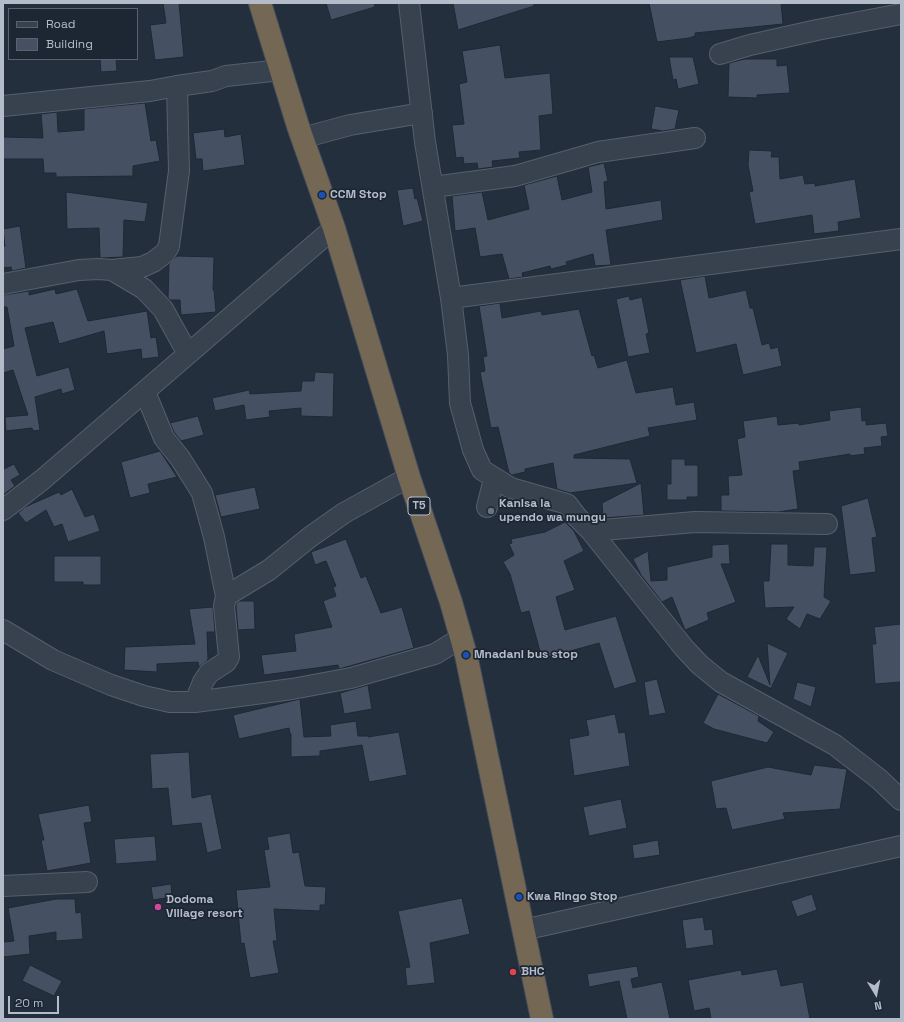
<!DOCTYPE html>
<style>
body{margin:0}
#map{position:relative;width:904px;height:1022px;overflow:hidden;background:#242f3e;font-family:"Space Grotesk",sans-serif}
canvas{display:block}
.frame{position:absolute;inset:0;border:4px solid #b4bcc9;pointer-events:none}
.legend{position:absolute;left:8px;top:8px;width:130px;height:52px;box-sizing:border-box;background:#1d2633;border:1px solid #59626f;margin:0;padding:5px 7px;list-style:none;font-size:12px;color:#b4bcc9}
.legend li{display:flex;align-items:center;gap:8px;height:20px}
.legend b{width:20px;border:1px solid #59626f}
.north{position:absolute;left:856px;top:974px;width:40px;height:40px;-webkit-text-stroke:3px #1d2633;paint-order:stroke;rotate:170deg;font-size:11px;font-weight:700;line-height:16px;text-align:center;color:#b4bcc9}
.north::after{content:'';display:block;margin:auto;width:14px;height:18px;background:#b4bcc9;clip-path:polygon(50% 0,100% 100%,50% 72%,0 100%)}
.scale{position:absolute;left:8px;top:996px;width:51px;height:18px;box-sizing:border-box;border:2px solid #b4bcc9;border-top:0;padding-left:5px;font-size:12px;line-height:14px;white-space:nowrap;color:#b4bcc9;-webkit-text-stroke:3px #1d2633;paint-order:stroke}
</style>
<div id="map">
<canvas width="904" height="1022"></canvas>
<div class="frame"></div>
<ul class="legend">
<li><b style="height:5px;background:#38414e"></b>Road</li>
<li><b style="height:11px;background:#455162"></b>Building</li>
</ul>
<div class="north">N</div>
<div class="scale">20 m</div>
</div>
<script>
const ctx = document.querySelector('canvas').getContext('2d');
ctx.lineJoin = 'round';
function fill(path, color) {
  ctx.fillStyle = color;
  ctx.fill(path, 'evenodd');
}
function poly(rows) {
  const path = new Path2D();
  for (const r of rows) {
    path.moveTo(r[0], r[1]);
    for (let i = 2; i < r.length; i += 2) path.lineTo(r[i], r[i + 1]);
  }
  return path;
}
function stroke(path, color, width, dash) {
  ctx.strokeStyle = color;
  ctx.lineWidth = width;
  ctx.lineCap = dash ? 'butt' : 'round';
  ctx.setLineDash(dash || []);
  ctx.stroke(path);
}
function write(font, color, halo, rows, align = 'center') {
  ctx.font = font + ' "Space Grotesk",sans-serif';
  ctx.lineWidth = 3.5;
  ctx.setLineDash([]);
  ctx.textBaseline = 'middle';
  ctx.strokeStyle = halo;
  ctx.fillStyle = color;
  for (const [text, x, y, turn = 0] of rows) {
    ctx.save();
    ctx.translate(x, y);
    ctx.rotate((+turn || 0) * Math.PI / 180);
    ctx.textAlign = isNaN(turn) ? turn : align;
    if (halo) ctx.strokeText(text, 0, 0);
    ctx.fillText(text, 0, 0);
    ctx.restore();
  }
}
const building = poly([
 [163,3,179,3,184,57,155,60,150,25,166,23,163,3],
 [326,3,374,3,375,7,331,20,326,3],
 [453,3,534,3,534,6,458,30,453,3],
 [649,3,781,3,783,24,695,33,695,36,689,38,657,42,649,3],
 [500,45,505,78,550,73,553,114,539,116,541,150,519,152,520,158,492,161,493,167,478,169,477,163,464,164,463,157,456,158,452,125,464,124,459,84,467,82,462,51,500,45],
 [669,57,693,57,699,84,678,89,676,79,673,80,669,57],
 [100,59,116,59,117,71,101,72,100,59],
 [745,59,777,59,777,66,787,65,790,93,757,95,757,98,728,97,729,63,745,59],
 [145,103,151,141,156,140,160,161,133,166,133,176,56,177,56,173,44,173,43,159,3,159,3,137,43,138,41,114,57,112,58,132,84,130,84,109,145,103],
 [655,106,679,110,675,129,663,131,651,129,655,106],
 [224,129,225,137,241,134,245,165,203,171,202,159,196,159,193,133,224,129],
 [749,150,772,151,771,157,779,157,780,179,803,175,805,184,815,183,815,186,855,179,861,218,838,222,839,231,814,234,812,215,755,224,749,192,753,191,748,165,749,150],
 [604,163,608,181,604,182,606,209,661,200,663,220,606,230,611,265,595,266,593,254,566,262,567,265,551,269,550,266,522,273,523,277,509,279,502,254,480,257,475,228,455,231,452,196,482,192,488,220,529,209,524,185,557,176,562,200,592,192,588,167,604,163],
 [413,188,415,199,417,198,423,221,403,226,397,190,413,188],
 [66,192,148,203,145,222,124,220,123,257,100,258,99,228,67,229,66,192],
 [20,226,26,268,12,271,11,267,3,268,3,247,5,246,3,229,20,226],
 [177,256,214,257,213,290,214,290,216,312,181,315,180,300,170,300,168,298,169,264,177,256],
 [705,276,709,298,746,290,750,308,753,308,762,345,769,343,771,349,778,347,782,366,743,375,736,344,696,353,680,280,705,276],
 [55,289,56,294,77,289,88,321,147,311,151,338,156,337,159,357,142,359,141,349,107,354,104,331,59,344,53,322,25,328,37,376,69,367,75,390,62,394,61,389,35,397,40,430,33,431,32,428,6,431,5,417,28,415,13,370,3,373,3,349,14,346,7,307,3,307,3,295,29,291,29,295,55,289],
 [629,296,630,300,642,297,649,333,646,334,650,353,628,357,616,299,629,296],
 [500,303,502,318,541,311,542,315,579,309,592,356,594,355,598,368,627,360,636,393,673,387,676,405,694,402,697,420,648,428,650,436,574,455,574,458,630,459,637,483,570,493,557,489,553,463,525,469,525,472,512,475,509,473,498,427,491,428,480,372,485,371,483,357,487,356,479,306,500,303],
 [315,372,334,373,333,417,301,416,301,408,269,411,270,417,246,420,244,405,215,411,212,398,249,390,250,394,301,391,302,381,314,381,315,372],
 [861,407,862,421,866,420,866,425,886,423,888,436,881,437,882,446,864,448,865,454,850,456,850,454,799,462,800,470,793,471,798,509,778,512,721,511,721,495,729,495,728,476,742,475,737,439,745,437,743,421,777,416,778,425,799,423,799,425,830,420,829,411,861,407],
 [198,416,204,435,181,441,174,432,170,423,198,416],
 [160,451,177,477,148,484,150,493,130,498,121,462,160,451],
 [671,459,685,459,685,465,698,465,698,497,687,497,687,500,667,500,667,484,671,484,671,459],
 [14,464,20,475,11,480,15,486,3,495,3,467,4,469,14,464],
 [641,483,644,515,603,518,602,503,641,483],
 [255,487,260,509,221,517,215,495,255,487],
 [72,489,85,517,94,514,100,531,68,542,62,524,54,527,46,510,26,523,18,513,25,507,59,492,61,495,72,489],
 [868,498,877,537,872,538,876,572,850,575,841,506,868,498],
 [565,522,574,531,584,551,564,561,575,590,556,597,565,630,616,616,637,682,614,689,599,643,542,659,529,611,521,613,510,574,503,562,514,555,509,544,512,543,511,539,545,532,565,522],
 [346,539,361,578,366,576,381,613,402,607,414,648,339,669,338,665,264,675,261,655,296,651,294,634,332,627,323,601,336,596,333,587,336,586,326,561,315,565,311,552,346,539],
 [729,544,730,564,721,564,736,602,707,613,709,620,685,630,672,597,662,602,641,575,633,559,648,551,651,581,667,580,667,567,712,557,712,545,729,544],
 [771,544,788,544,788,565,813,566,814,547,827,547,824,597,831,601,820,619,807,614,800,629,786,619,794,607,765,608,763,581,769,581,771,544],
 [54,556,101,556,101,585,83,585,83,582,54,582,54,556],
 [239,601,254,601,255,629,238,630,236,607,236,603,239,601],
 [213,607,215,632,207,632,208,660,199,667,198,662,157,664,157,672,124,670,125,647,195,644,189,609,213,607],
 [901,624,901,682,875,684,872,644,876,644,874,627,901,624],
 [767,643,788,653,770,690,770,688,747,677,758,655,770,685,767,643],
 [657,679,666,713,649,716,644,682,657,679],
 [797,682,816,687,811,707,793,699,797,682],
 [368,685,372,709,344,714,340,693,368,685],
 [718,694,759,716,758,721,774,732,767,743,714,729,703,723,718,694],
 [300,699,304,737,331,736,330,725,356,721,358,736,368,736,368,737,399,732,407,775,369,782,362,745,320,751,320,756,291,757,291,734,290,734,289,728,239,739,233,715,300,699],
 [615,714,619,733,625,732,630,766,574,776,569,739,589,735,586,720,615,714],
 [189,752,192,798,211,794,222,849,207,853,201,823,172,826,168,788,152,789,150,754,189,752],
 [814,765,847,769,840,809,783,813,785,819,732,830,726,808,716,809,711,781,768,767,811,775,814,765],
 [621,799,627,828,589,836,583,807,621,799],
 [89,805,92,822,84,823,91,863,47,871,41,840,44,840,38,814,89,805],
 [290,833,293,853,299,852,305,886,326,887,325,905,320,905,320,911,274,909,277,941,273,941,279,973,250,978,244,943,241,944,236,890,270,887,264,850,269,849,267,837,290,833],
 [155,836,157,861,116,864,114,839,155,836],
 [658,840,660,855,634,859,632,845,658,840],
 [171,884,172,897,153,900,151,887,171,884],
 [812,894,817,910,797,917,791,901,812,894],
 [462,898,470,934,430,943,435,983,407,986,405,968,410,967,398,911,462,898],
 [56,899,75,899,76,913,81,912,83,939,56,941,56,932,29,936,30,954,3,957,3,942,14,941,8,908,56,899],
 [703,917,705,930,712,929,714,945,686,949,682,920,703,917],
 [30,965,62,981,54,996,22,981,30,965],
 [637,966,639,977,631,979,633,988,662,982,670,1019,627,1019,619,981,589,987,587,974,637,966],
 [777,969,781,986,803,982,810,1019,711,1019,709,1008,694,1011,688,980,741,970,742,975,777,969]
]);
const minor = poly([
 [409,3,425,142,451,298,458,355,460,403,473,450,482,470,511,488,567,504,577,517,591,531,684,648,700,665,721,682,835,745,879,779,901,800],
 [720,54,750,45,817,30,901,14],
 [3,106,150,91,177,86],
 [302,138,350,125,422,113],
 [433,187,515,176,598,152,695,138],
 [112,270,142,267,153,262,165,253,169,246,179,171,177,86,212,81,226,76,281,70],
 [3,284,79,270,98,269,112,270,144,289,163,309,188,354],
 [451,298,901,239],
 [145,392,164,438,180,458,202,493,214,537,226,596],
 [487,507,494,479],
 [3,510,42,480,334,228],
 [591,531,695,522,827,524],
 [3,630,53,660,111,685,144,696,170,702,195,702,292,689,351,678,435,654,461,638],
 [195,702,203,682,209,673,226,662,229,657,224,606,226,596,269,570,310,537,344,513,409,477],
 [3,886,87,882],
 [523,930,901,846]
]);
const highway = poly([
 [260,3,298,126,334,228,409,477,451,602,466,655,542,1019]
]);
const markers = [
 [322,195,4,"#1a4fb4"],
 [491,511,4,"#6b7280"],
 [466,655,4,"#1a4fb4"],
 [519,897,4,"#1a4fb4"],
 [158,907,4,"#d1479c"],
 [513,972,4,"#e0444e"]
];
const shields = [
 [419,506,22]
];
const shieldNames = [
 ["T5",419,506]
];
const poiNames = [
 ["CCM Stop",330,195],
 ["Kanisa la",499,504],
 ["upendo wa mungu",499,518],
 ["Mnadani bus stop",474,655],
 ["Kwa Ringo Stop",527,897],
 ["Dodoma",166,900],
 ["Village resort",166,914],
 ["BHC",521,972]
];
fill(building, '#455162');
stroke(building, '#1f2835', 1);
stroke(minor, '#565f6c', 22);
stroke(highway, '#434c59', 24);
stroke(minor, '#38414e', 20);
stroke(highway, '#746855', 22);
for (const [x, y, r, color] of markers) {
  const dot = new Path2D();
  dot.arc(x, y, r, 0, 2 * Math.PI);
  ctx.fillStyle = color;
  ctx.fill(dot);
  stroke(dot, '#1d2633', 1.5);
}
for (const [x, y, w] of shields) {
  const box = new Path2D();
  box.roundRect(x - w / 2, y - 9, w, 18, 3);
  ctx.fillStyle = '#1d2633';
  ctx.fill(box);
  stroke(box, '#b4bcc9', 1);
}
write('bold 11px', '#b4bcc9', null, shieldNames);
write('bold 12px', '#b4bcc9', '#1d2633', poiNames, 'left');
</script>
